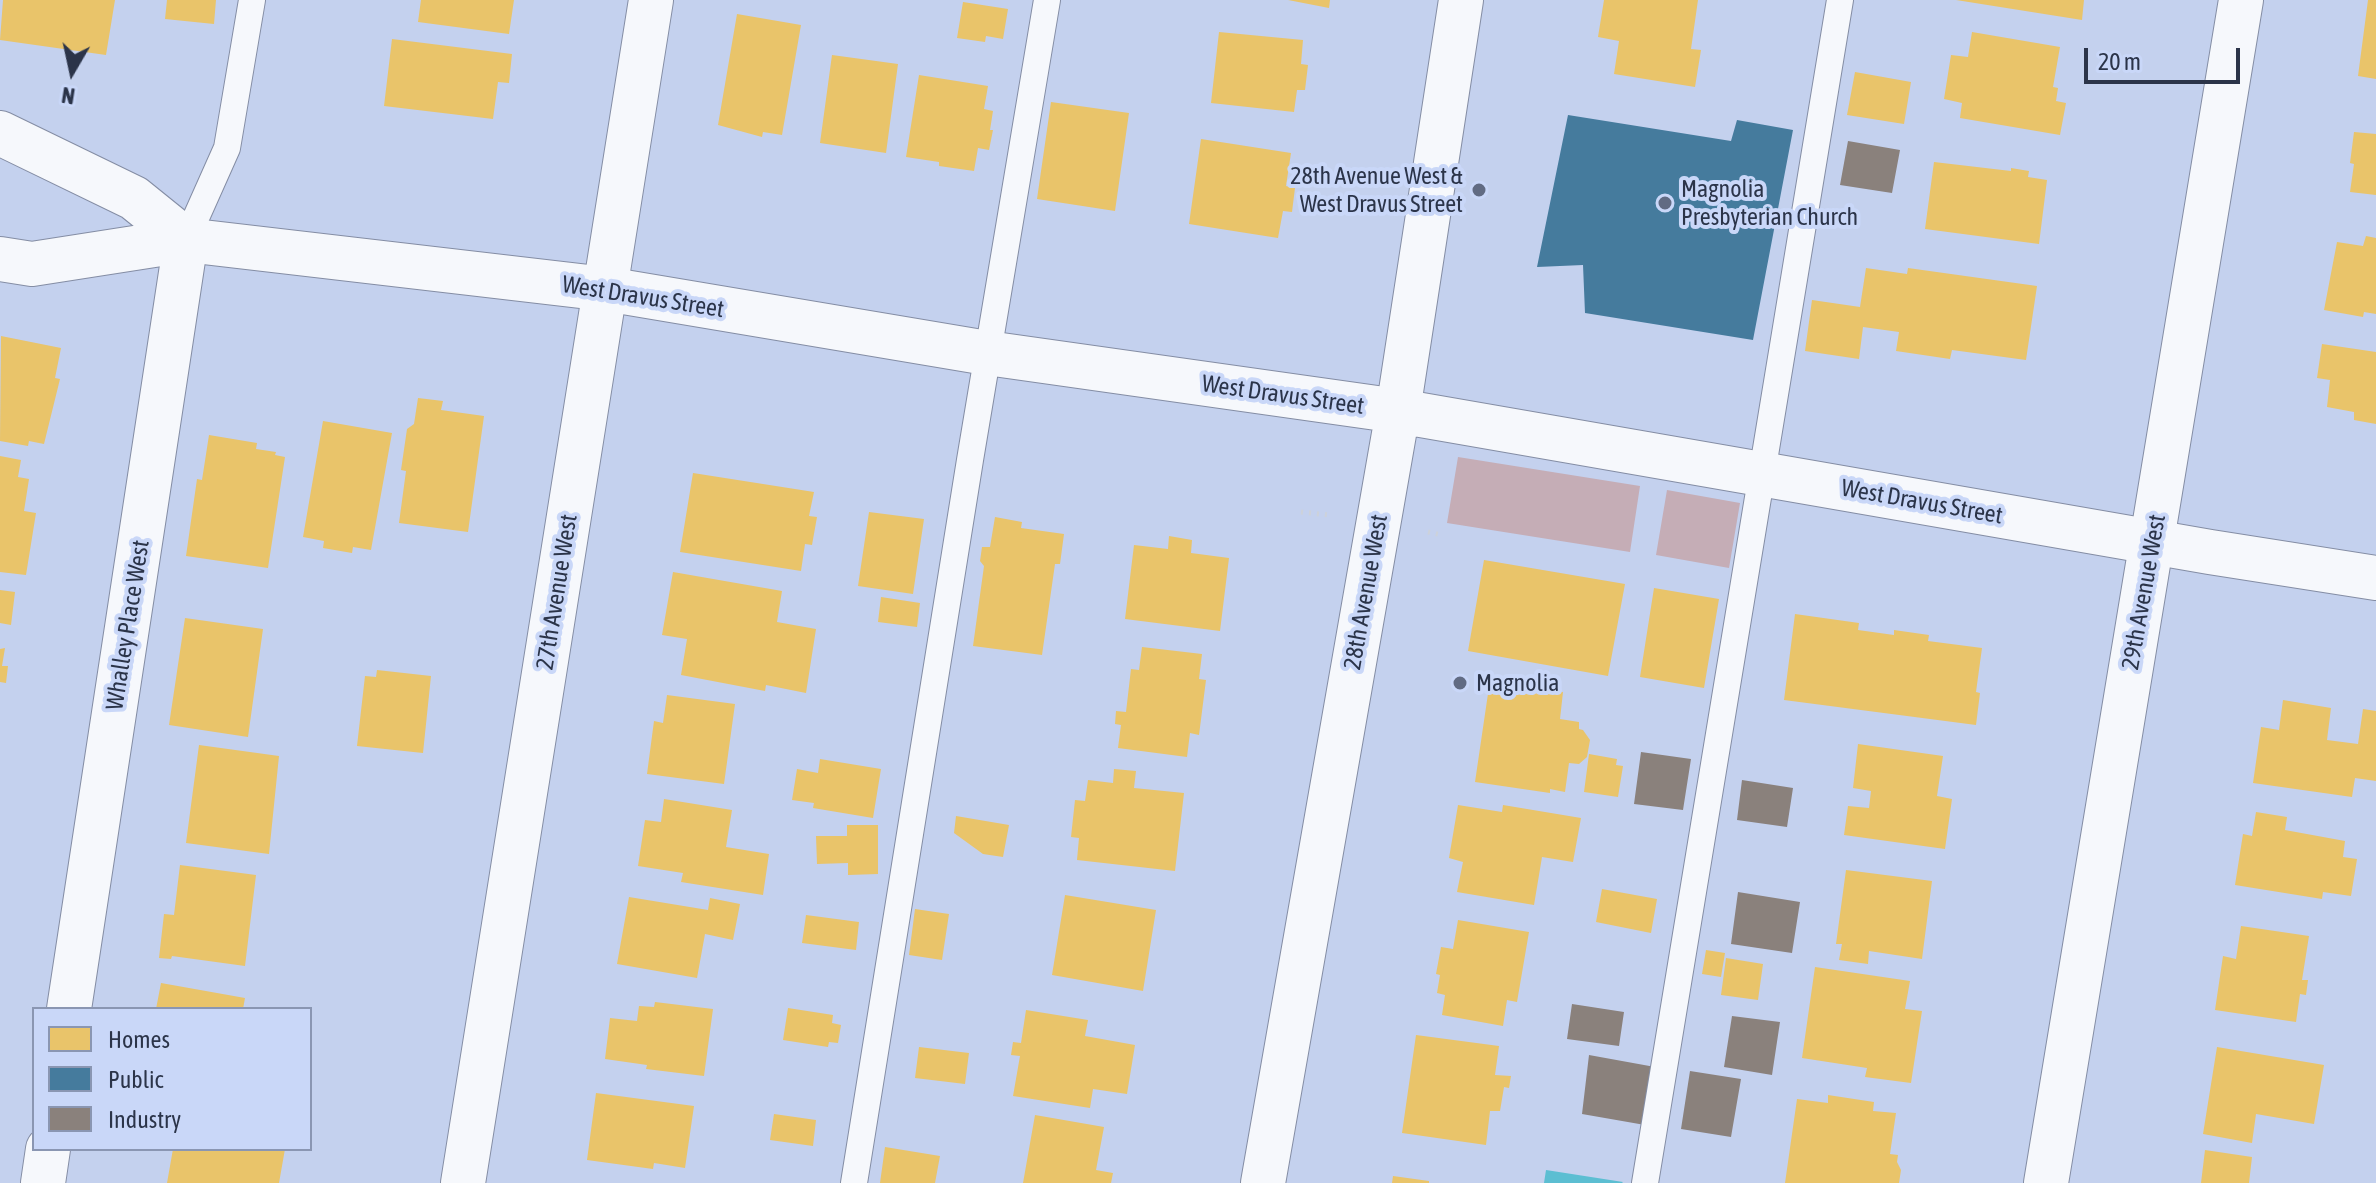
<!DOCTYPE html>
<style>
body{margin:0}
#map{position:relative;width:2376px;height:1183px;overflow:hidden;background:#c4d1ee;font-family:"Asap Condensed",sans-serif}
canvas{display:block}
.legend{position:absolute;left:32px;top:1007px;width:280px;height:144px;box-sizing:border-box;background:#c9d7f8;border:2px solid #8a96b2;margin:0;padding:10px 14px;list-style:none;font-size:24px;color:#2b3449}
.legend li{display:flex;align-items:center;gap:16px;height:40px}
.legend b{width:40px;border:2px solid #8a96b2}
.north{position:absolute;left:32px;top:32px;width:80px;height:80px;-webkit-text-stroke:6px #c9d7f8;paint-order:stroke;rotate:189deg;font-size:22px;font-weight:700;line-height:32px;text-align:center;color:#2b3449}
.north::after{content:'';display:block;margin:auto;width:28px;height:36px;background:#2b3449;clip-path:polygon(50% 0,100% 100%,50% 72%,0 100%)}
.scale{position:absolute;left:2084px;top:48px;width:156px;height:36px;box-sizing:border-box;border:4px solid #2b3449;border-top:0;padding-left:10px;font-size:24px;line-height:28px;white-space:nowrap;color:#2b3449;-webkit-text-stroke:6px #c9d7f8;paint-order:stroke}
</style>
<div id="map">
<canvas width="2376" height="1183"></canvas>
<ul class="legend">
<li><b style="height:22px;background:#e9c46a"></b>Homes</li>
<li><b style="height:22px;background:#457b9d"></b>Public</li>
<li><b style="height:22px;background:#8a817c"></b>Industry</li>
</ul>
<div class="north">N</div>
<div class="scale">20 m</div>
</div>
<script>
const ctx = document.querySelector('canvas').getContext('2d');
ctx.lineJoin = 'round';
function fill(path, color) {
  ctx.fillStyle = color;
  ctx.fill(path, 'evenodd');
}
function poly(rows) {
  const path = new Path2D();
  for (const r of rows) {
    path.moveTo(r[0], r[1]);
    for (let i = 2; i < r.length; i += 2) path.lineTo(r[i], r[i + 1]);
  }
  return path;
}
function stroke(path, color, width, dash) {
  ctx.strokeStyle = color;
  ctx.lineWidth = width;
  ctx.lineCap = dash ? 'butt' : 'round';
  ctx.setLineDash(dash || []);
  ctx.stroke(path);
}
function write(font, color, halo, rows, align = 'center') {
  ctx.font = font + ' "Asap Condensed",sans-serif';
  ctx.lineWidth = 8;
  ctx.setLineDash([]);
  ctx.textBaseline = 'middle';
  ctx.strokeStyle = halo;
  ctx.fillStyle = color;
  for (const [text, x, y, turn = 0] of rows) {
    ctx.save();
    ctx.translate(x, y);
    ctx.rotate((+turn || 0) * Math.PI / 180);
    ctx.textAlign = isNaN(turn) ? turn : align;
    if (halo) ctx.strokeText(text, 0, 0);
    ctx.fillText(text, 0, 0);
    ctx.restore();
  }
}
const green = poly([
 [1458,457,1640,486,1630,552,1447,523],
 [1667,490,1740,503,1729,568,1656,555]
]);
const water = poly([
 [1546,1170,1623,1182,1622,1183,1544,1183]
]);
const homes = poly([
 [3,0,115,0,106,55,0,40],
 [167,0,216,0,214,24,165,19],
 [421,0,514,0,509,34,418,22],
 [1288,0,1330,0,1329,8],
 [1604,0,1698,0,1691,49,1701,50,1695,87,1614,74,1619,41,1598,37],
 [1956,0,2084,0,2082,20],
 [2368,0,2376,0,2376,79,2358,76],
 [963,2,1008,9,1003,39,986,36,985,42,957,38],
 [737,14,801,25,782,135,763,132,762,137,718,125],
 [1219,32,1303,40,1301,64,1308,65,1305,90,1297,90,1294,112,1211,103],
 [1972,32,2060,47,2053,87,2058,88,2056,101,2066,103,2060,135,1960,118,1962,103,1944,99,1951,55,1968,57],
 [392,39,512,54,509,83,498,82,493,119,384,106],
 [832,55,898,64,886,153,820,143],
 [1855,72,1911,82,1904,124,1847,115],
 [919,75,988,86,984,109,993,111,990,130,993,130,989,150,978,148,974,171,939,166,939,162,906,157],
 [1051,102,1129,113,1115,211,1037,199],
 [2354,132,2376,134,2376,195,2350,192,2354,164,2350,163],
 [1201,139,1291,153,1286,186,1295,188,1292,212,1283,211,1278,238,1189,224],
 [1934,162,2011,171,2011,168,2029,171,2028,177,2047,180,2039,244,1925,229],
 [2366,236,2376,238,2376,314,2364,312,2363,317,2324,310,2337,242,2363,246],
 [1866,268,1907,274,1908,268,2037,286,2026,360,1952,350,1950,359,1896,351,1899,332,1863,327,1859,359,1805,351,1812,300,1860,307],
 [1,336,61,348,55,378,60,379,44,444,29,441,28,446,0,441],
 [2322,344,2376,352,2376,424,2354,420,2354,412,2327,407,2330,380,2317,378],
 [418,398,443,401,441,410,484,416,468,532,399,523,406,471,401,470,407,429,414,424],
 [323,421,392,433,371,550,353,547,352,553,323,548,324,541,303,537],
 [209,435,257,443,256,449,276,452,275,455,285,457,268,568,186,556,197,479,202,480],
 [0,456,21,460,18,477,29,479,24,511,36,513,26,575,0,572],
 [693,473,814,492,809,516,817,517,812,545,805,544,801,571,680,552],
 [869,512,924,519,913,594,858,586],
 [995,517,1022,522,1021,528,1064,534,1060,564,1055,564,1042,655,973,646,984,566,980,561,982,547,990,547],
 [1169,536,1192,540,1191,553,1229,558,1220,631,1125,619,1134,545,1168,549],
 [1484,560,1625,584,1608,676,1468,651],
 [673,572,782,591,777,622,816,629,806,693,766,685,765,691,681,675,687,639,662,635],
 [1654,588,1719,599,1704,688,1640,677],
 [0,590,15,592,11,625,0,623],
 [881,597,920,603,917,627,878,622],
 [1795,614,1859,623,1858,630,1894,635,1894,630,1929,635,1928,641,1982,648,1976,692,1980,693,1976,725,1784,700],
 [185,618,263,629,248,737,169,725],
 [1142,647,1202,654,1199,679,1206,680,1199,735,1190,733,1187,757,1118,748,1121,725,1115,724,1116,711,1126,712,1131,669,1139,670],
 [5,648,2,666,8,666,6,683,0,682,0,649],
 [377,670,431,676,423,753,357,746,365,676,376,677],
 [1490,680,1563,692,1560,719,1579,722,1579,729,1583,730,1590,740,1587,757,1579,764,1569,763,1565,792,1550,789,1550,793,1475,782],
 [667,695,735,704,724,784,647,774,654,721,663,723],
 [2283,700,2331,708,2327,740,2358,744,2363,709,2376,711,2376,781,2355,778,2352,797,2253,783,2261,727,2279,730],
 [1858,744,1943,756,1937,796,1952,799,1945,849,1844,835,1848,806,1869,808,1871,791,1853,788],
 [199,745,279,756,269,854,186,843],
 [1589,754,1617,759,1616,765,1623,766,1618,797,1584,792],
 [820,759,881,769,873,818,813,808,814,803,792,800,797,769,818,773],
 [1114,769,1136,771,1134,788,1184,793,1175,871,1077,860,1079,838,1071,837,1075,800,1085,801,1088,780,1113,783],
 [664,799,732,810,726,847,769,854,763,895,681,882,683,873,638,866,645,820,661,822],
 [1458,805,1502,812,1503,805,1581,818,1573,862,1542,857,1534,905,1457,892,1463,862,1449,858],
 [2256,812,2287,817,2285,830,2345,841,2343,857,2357,859,2351,896,2323,892,2322,899,2235,885,2243,834,2252,836],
 [956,816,1009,825,1003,857,983,854,954,833],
 [847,825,878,825,878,874,848,875,848,863,817,864,816,836,847,836],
 [180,865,256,875,245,966,172,956,171,959,159,958,164,914,174,915],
 [1846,870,1932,881,1922,959,1869,951,1868,964,1839,960,1842,944,1836,944],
 [1602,889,1657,899,1651,933,1596,922],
 [1065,895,1156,910,1143,991,1052,975],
 [629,897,708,910,710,898,740,904,733,940,705,934,697,978,617,964],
 [915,909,949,914,942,960,909,955],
 [806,915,859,922,856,950,802,943],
 [1458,920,1529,932,1517,1002,1507,1000,1503,1026,1442,1015,1445,995,1437,993,1440,975,1436,974,1441,947,1453,949],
 [2241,926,2309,936,2302,980,2308,980,2306,995,2300,994,2296,1022,2215,1010,2223,956,2236,959],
 [1706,950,1725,953,1721,977,1702,974],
 [1726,958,1763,964,1758,1000,1721,995],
 [1815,967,1910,981,1905,1009,1922,1011,1911,1083,1865,1077,1867,1068,1802,1058],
 [161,983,245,998,243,1009,156,1009],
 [655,1002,713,1009,704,1076,646,1069,647,1065,605,1059,610,1018,637,1021,639,1006,654,1007],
 [788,1008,833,1015,832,1023,841,1025,838,1043,829,1042,828,1047,783,1040],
 [1026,1010,1088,1020,1085,1036,1135,1045,1127,1094,1093,1089,1090,1108,1013,1096,1020,1056,1011,1055,1013,1042,1021,1043],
 [1416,1035,1499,1046,1495,1075,1511,1076,1509,1088,1504,1087,1500,1111,1490,1111,1486,1145,1402,1133],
 [919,1047,969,1053,965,1084,915,1078],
 [2217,1047,2324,1065,2314,1124,2256,1114,2252,1143,2203,1134],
 [596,1093,694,1106,685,1168,654,1163,653,1169,587,1160],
 [1828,1095,1874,1102,1873,1111,1896,1113,1890,1154,1898,1155,1897,1162,1901,1170,1899,1183,1785,1183,1797,1099,1828,1103],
 [774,1114,816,1120,813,1146,770,1140],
 [1035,1115,1104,1127,1096,1170,1113,1173,1111,1183,1023,1183],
 [885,1147,940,1156,935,1183,880,1183],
 [173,1149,285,1149,279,1183,167,1183],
 [2205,1150,2252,1157,2249,1183,2201,1183],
 [1393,1176,1429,1181,1429,1183,1392,1183]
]);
const public = poly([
 [1568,115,1731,141,1737,120,1793,130,1753,340,1585,313,1583,265,1537,267]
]);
const industry = poly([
 [1848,141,1900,150,1892,193,1840,185],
 [1641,752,1691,759,1683,810,1634,804],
 [1742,780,1793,788,1787,827,1737,820],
 [1738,892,1800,902,1792,953,1731,944],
 [1572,1004,1624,1012,1619,1046,1567,1039],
 [1732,1016,1780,1022,1772,1075,1724,1067],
 [1589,1055,1655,1067,1645,1125,1582,1114],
 [1690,1071,1741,1079,1731,1137,1681,1129]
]);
const path = poly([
 [1301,512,1329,515],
 [1428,532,1442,535]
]);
const lane = poly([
 [186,240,227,148,252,0],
 [854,1183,970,460,1047,0],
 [1645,1183,1840,0]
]);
const street = poly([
 [0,133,134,198,186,240,69,1009],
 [43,1183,48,1149],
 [463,1183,651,0],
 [2046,1183,2241,0]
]);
const secondary = poly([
 [0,259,32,264,186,240,606,289,987,353,1398,411,2210,552,2376,578],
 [1263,1183,1398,411,1461,0]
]);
const markers = [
 [1479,190,8,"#616b83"],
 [1665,203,8,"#616b83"],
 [1460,683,8,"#616b83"]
];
const poiNames = [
 ["28th Avenue West &",1463,176,"right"],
 ["West Dravus Street",1463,204,"right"],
 ["Magnolia",1681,189],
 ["Presbyterian Church",1681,217],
 ["Magnolia",1476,683]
];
const streetNames = [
 ["West Dravus Street",643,297,9],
 ["West Dravus Street",1283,395,8],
 ["West Dravus Street",1922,502,10],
 ["27th Avenue West",557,592,-81],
 ["28th Avenue West",1366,592,-80],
 ["29th Avenue West",2144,592,-80],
 ["Whalley Place West",128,625,-81]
];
fill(green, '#c5adb6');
fill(water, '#5cbed2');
fill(homes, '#e9c46a');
fill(public, '#457b9d');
fill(industry, '#8a817c');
stroke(lane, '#848da4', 28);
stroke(street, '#848da4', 46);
stroke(secondary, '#848da4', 46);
stroke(path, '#cdd2db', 5, [2, 6]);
stroke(lane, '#f6f8fc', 26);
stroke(street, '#f6f8fc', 44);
stroke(secondary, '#f6f8fc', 44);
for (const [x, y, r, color] of markers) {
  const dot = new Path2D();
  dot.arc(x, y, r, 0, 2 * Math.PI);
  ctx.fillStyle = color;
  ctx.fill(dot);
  stroke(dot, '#c9d7f8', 3);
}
write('24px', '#2b3449', '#c9d7f8', poiNames, 'left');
write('24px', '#2b3449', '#c9d7f8', streetNames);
</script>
